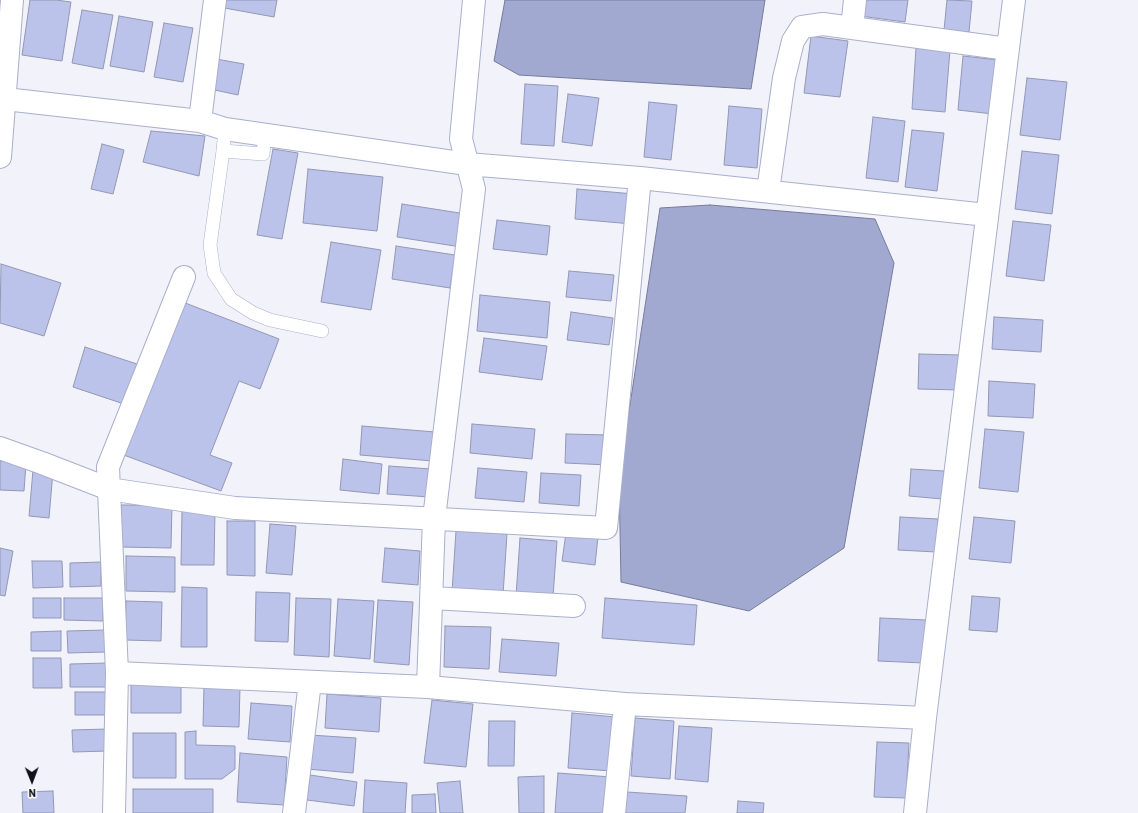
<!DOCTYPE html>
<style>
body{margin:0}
#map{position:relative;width:1138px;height:813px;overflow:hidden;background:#f2f3fa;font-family:Barlow,sans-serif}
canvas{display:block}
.north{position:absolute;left:12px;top:761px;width:40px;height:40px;-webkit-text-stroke:3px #fff;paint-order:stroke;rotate:179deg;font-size:11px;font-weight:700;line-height:16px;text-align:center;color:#10111c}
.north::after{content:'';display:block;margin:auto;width:14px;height:18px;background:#10111c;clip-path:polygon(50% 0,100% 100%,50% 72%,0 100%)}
</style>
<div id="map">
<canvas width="1138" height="813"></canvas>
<div class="north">N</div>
</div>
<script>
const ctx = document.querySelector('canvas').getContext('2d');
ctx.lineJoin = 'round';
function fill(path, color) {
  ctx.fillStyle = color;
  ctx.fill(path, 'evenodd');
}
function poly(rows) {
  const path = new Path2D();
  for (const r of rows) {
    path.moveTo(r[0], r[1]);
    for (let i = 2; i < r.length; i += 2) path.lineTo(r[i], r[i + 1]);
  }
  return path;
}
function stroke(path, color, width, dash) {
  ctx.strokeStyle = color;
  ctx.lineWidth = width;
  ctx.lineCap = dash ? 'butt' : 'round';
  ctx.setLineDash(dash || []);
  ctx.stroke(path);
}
const water = poly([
 [505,0,765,0,751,89,519,75,494,61,505,0],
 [710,205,875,219,894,263,844,548,749,611,621,582,619,477,660,208,710,205]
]);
const building = poly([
 [30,0,56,0,71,2,62,61,22,55,30,0],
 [220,0,277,0,274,17,219,7,220,0],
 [862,0,908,0,905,22,860,16,862,0],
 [947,0,972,1,969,32,944,30,947,0],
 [82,10,113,15,103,69,72,63,82,10],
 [119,16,153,22,144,72,110,66,119,16],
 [164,23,193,28,183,82,154,77,164,23],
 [811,36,848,41,840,97,804,93,811,36],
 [916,48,950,50,945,112,912,109,916,48],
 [963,56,998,60,993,114,958,110,963,56],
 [216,59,244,64,238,95,210,89,216,59],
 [1027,78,1067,82,1060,140,1020,135,1027,78],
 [525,84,558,86,554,146,521,144,525,84],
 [568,94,599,98,592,146,562,142,568,94],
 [649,102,677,105,671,160,644,157,649,102],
 [729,106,762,109,757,168,724,165,729,106],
 [873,117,905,121,898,182,866,178,873,117],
 [912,130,944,133,937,191,905,187,912,130],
 [151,131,205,136,199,176,143,162,151,131],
 [102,144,124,150,113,194,91,189,102,144],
 [273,149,298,153,282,239,257,235,273,149],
 [1022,151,1059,155,1052,214,1015,209,1022,151],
 [308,169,383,177,377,231,303,223,308,169],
 [577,189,634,194,632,224,575,219,577,189],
 [402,204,466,214,461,247,397,237,402,204],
 [497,220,550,226,547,255,493,249,497,220],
 [1013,221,1051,225,1044,281,1006,276,1013,221],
 [331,242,381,250,371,310,321,302,331,242],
 [396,246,455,255,450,288,392,279,396,246],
 [1,264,61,283,44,336,0,323,1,264],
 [569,271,614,275,611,301,566,297,569,271],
 [480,295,550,302,547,338,477,331,480,295],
 [180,301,279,339,260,389,239,381,210,455,232,463,221,491,121,454,180,301],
 [571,312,613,318,609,345,567,340,571,312],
 [994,317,1043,320,1041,352,992,349,994,317],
 [484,338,547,346,542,380,479,372,484,338],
 [85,347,137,364,124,404,73,387,85,347],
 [919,354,961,355,960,390,918,389,919,354],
 [989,381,1035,384,1033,418,988,416,989,381],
 [472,424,535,429,532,459,470,453,472,424],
 [362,426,435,432,433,461,360,455,362,426],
 [985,429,1024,432,1018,492,979,488,985,429],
 [566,434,609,435,608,465,565,463,566,434],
 [343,459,382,464,379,494,340,490,343,459],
 [0,461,26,463,24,491,0,490,0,461],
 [389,466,431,469,429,497,387,494,389,466],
 [478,468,527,472,524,502,475,498,478,468],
 [911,469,944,471,942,499,909,496,911,469],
 [33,470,53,471,49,518,29,516,33,470],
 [541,473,581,475,579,506,539,503,541,473],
 [121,505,172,505,171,548,121,547,121,505],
 [182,510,215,510,214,565,181,565,182,510],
 [900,517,938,519,936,552,898,550,900,517],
 [974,517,1015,521,1011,563,969,559,974,517],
 [227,521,255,521,255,576,227,575,227,521],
 [270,524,296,526,292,575,266,573,270,524],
 [456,531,507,534,503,595,452,592,456,531],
 [566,533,598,537,595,565,562,561,566,533],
 [520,538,557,541,553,597,516,596,520,538],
 [0,548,13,551,5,596,0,595,0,548],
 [385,548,420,551,418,585,382,582,385,548],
 [126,556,175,557,175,592,126,591,126,556],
 [32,561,62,561,63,587,33,588,32,561],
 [101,562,101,586,70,587,70,563,101,562],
 [182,587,207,588,207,647,181,647,182,587],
 [256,592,290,593,288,642,255,641,256,592],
 [972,596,1000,598,997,632,969,630,972,596],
 [33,598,61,598,61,618,33,618,33,598],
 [64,598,103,598,103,621,64,620,64,598],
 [296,598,331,599,329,657,294,655,296,598],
 [605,598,697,605,694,645,602,638,605,598],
 [338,599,374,601,370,659,334,656,338,599],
 [378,600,413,602,409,665,374,662,378,600],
 [126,601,162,602,161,641,125,640,126,601],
 [880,618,926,620,924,663,878,661,880,618],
 [445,626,491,627,489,669,444,667,445,626],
 [106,630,106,652,68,653,67,631,106,630],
 [61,631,61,651,31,651,31,632,61,631],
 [502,639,559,643,556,676,499,672,502,639],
 [33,658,61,658,62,688,33,688,33,658],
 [108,663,109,687,70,687,70,664,108,663],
 [131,684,181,684,181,713,131,713,131,684],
 [204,686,240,687,239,727,203,726,204,686],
 [75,692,109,692,109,715,75,715,75,692],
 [327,694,381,698,379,732,325,728,327,694],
 [432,700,473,704,466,767,424,763,432,700],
 [251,703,292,706,290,742,248,739,251,703],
 [572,713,616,717,612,771,568,768,572,713],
 [635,718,674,721,670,779,631,776,635,718],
 [489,721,515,721,514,766,488,766,489,721],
 [679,726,712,728,708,782,675,779,679,726],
 [107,729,108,751,73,752,72,730,107,729],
 [196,731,196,745,235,746,235,769,222,779,185,779,185,732,196,731],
 [133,733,176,733,176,778,133,778,133,733],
 [310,735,356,738,353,773,307,769,310,735],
 [877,742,909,743,906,798,874,797,877,742],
 [240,753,287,757,284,805,237,802,240,753],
 [558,773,611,777,608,813,555,813,558,773],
 [310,775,357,782,354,806,307,800,310,775],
 [544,776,544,813,519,813,518,777,544,776],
 [365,780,407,783,405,813,363,813,365,780],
 [460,781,463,813,440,813,437,783,460,781],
 [133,789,213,789,213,813,133,813,133,789],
 [53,791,54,813,23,813,22,792,53,791],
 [627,792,687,796,685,813,625,813,627,792],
 [435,794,436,813,412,813,412,795,435,794],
 [738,801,764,803,763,813,737,813,738,801]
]);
const lane = poly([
 [225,129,223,151,210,245,214,273,231,299,253,313,270,320,322,331],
 [223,151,263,154,265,135]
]);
const street = poly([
 [215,0,200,121,225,129,467,164,640,178,987,215],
 [852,28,1008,49],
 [5,99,200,121],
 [0,157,12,0],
 [768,191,784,78,793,41,802,27,823,24,852,28,855,0],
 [0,448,42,463,109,489,235,508,606,528,640,178],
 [432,598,574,606],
 [117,673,428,687,625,704,925,718],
 [428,687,434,518,474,189,461,139,474,0],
 [114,813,117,673,108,467,184,277],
 [294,813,310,682],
 [614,813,625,704],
 [915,813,925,718,1014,0]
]);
fill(water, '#a2a9d1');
stroke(water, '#767b9b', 1);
fill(building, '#bbc3eb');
stroke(building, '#9297b4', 1);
stroke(lane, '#a9afcc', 14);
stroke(street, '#a9afcc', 24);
stroke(lane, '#fff', 13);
stroke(street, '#fff', 22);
</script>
